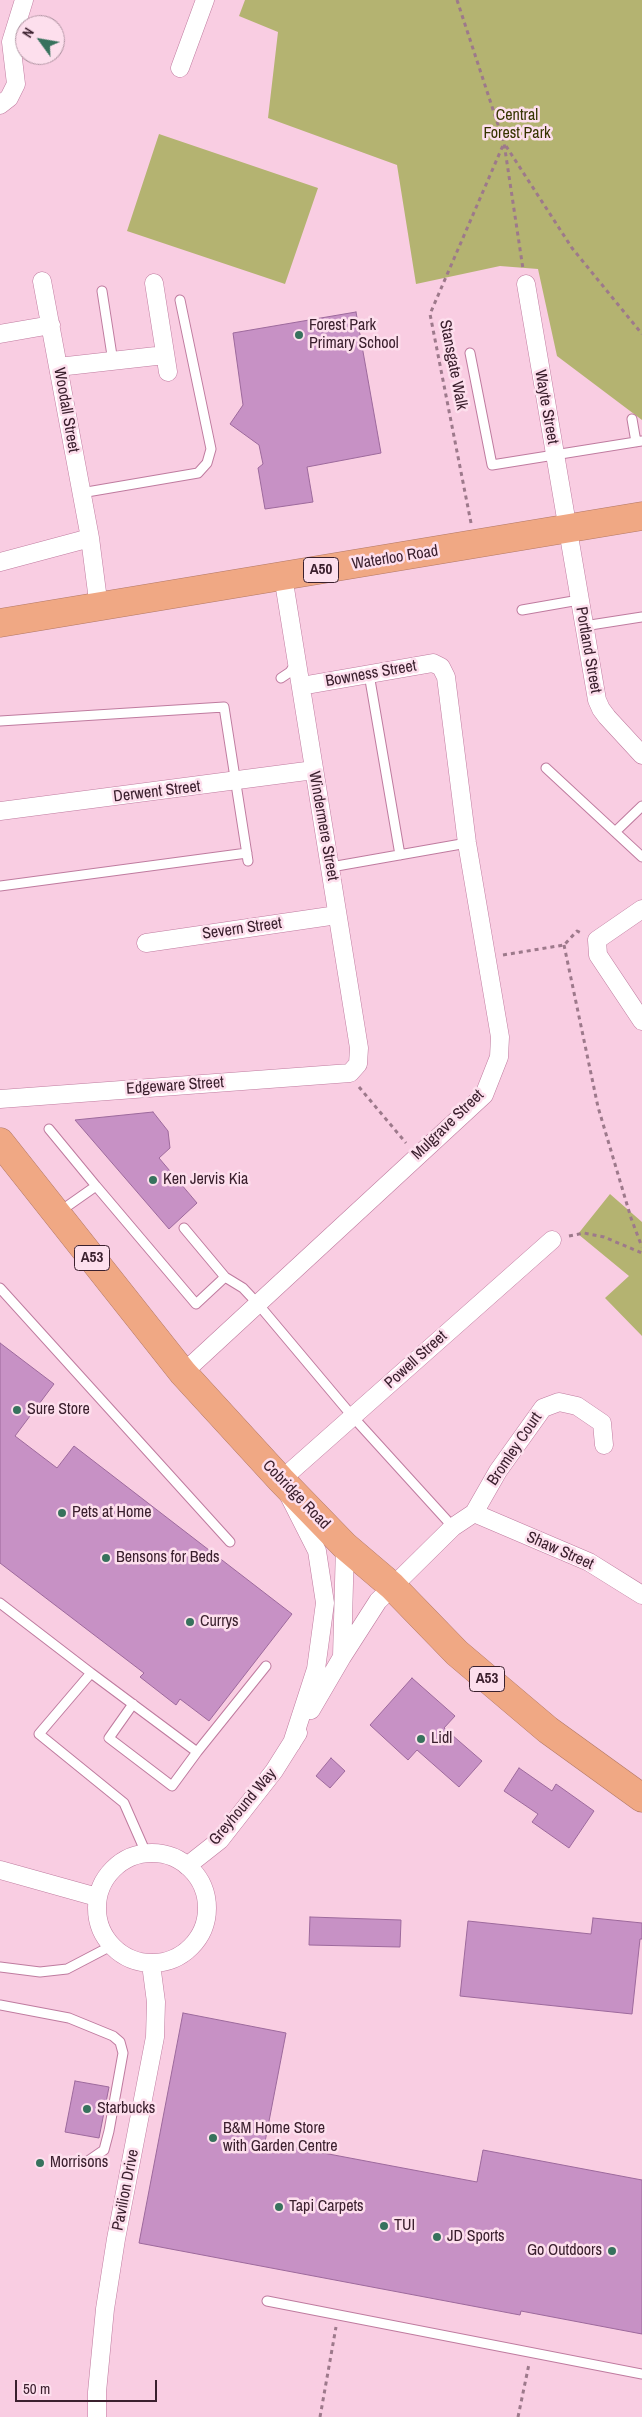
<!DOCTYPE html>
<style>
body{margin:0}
#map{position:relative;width:642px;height:2417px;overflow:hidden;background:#f9cde2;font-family:"Archivo Narrow",sans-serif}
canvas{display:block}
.north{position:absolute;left:15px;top:15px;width:50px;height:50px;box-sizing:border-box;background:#fddfed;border:1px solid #af93a1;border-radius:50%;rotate:302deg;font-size:14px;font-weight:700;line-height:20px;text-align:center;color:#3b202e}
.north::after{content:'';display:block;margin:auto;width:18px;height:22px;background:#37725d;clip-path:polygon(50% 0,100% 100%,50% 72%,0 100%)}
.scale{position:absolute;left:15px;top:2380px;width:142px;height:22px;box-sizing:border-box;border:2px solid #3b202e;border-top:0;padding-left:6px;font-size:15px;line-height:18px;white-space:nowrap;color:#3b202e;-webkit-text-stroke:4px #fddfed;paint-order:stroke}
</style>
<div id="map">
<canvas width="642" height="2417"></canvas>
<div class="north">N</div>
<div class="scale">50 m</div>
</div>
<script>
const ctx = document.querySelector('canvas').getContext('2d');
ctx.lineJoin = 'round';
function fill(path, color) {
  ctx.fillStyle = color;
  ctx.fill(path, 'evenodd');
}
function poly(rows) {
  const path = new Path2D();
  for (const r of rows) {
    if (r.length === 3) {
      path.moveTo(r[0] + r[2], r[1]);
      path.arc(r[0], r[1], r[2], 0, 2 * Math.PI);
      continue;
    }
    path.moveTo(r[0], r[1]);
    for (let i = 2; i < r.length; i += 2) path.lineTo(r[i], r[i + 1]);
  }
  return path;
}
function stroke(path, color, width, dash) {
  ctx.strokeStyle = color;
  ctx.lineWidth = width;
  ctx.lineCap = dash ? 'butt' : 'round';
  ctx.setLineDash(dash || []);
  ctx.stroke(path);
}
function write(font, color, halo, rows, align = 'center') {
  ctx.font = font + ' "Archivo Narrow",sans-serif';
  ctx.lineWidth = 5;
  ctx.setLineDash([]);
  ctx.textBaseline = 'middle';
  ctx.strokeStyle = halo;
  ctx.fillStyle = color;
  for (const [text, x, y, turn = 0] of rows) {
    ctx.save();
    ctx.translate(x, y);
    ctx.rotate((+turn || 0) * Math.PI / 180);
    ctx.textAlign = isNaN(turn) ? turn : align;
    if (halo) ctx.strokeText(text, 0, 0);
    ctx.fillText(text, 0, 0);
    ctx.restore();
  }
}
const green = poly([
 [245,0,642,0,642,420,557,356,538,269,500,266,416,284,397,165,268,118,278,32,239,16],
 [159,134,318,188,285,284,127,231],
 [610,1194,642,1222,642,1336,605,1298,629,1276,578,1234]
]);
const building = poly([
 [356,312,381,453,307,467,313,502,265,509,258,468,263,464,259,445,230,424,243,405,233,333,356,312],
 [153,1112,168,1131,170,1148,159,1158,197,1203,169,1229,75,1120,153,1112],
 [0,1343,54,1384,15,1436,57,1468,74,1446,292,1614,209,1721,180,1699,176,1705,140,1677,144,1673,0,1563,0,1343],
 [412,1678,455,1716,444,1728,482,1761,459,1787,417,1750,408,1760,370,1725,412,1678],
 [331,1758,345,1771,330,1788,316,1776,331,1758],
 [519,1768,552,1791,556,1784,594,1811,569,1848,532,1822,538,1814,504,1791,519,1768],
 [310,1917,401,1920,400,1947,309,1945,310,1917],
 [593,1918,642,1923,642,1939,640,1939,632,2014,460,1996,468,1921,591,1934,593,1918],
 [183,2013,286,2033,265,2142,477,2182,483,2150,642,2180,642,2334,521,2311,520,2315,139,2243,183,2013],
 [75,2081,109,2087,99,2138,65,2132,75,2081]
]);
const path = poly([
 [457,0,504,143,523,269],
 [506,146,572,248,642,334],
 [471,523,430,314,504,143],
 [564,945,598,1107,631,1218,642,1247],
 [503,955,564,945,577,931,581,933],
 [359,1087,406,1143],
 [569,1236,584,1233,604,1237,642,1253],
 [320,2417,336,2327],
 [518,2417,529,2364]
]);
const lane = poly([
 [102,291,113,362],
 [470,353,492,465,642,441],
 [632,419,636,442],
 [81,493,198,473,207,463,211,449,180,300],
 [522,610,579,600],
 [584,626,642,617],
 [369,674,400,855],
 [281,678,290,672,296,663],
 [0,721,224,707,248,861],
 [546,768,642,857],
 [615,832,642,806],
 [331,867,467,843],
 [0,886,247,853],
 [49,1129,96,1186],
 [59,1212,96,1186,196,1304,225,1277],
 [184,1228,225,1277,243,1288,258,1304,353,1417,453,1527],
 [0,1288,230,1542],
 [0,1603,91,1673,39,1734,124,1803,146,1853],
 [91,1673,197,1752,266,1666],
 [133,1704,109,1738,172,1786,197,1752],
 [0,1967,40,1972,67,1969,111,1946],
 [0,2005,69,2018,113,2036,120,2042,123,2053,109,2131,104,2150,88,2161],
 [267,2301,642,2374]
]);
const street = poly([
 [180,68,205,0],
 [0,105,9,98,16,84,11,42,24,0],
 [42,281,90,538],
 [154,283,168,372],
 [526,284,597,700,601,709,607,717,642,755],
 [0,334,51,325],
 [58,367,165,355],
 [0,562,90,538,99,608],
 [0,811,314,770],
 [642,909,597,940,598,955,642,1021],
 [146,943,337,915],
 [0,1099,350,1073,358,1064,359,1048,283,576],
 [183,1373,484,1095,499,1057,500,1037,467,843,446,677,441,667,433,663,301,686],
 [474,1513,589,1562,642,1595],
 [342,1657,378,1601,453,1527,474,1513,498,1471,543,1408,559,1402,577,1406,602,1423,604,1445],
 [311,1710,342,1657,345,1546],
 [292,1743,316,1669,325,1603,317,1551,281,1480,552,1240],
 [152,1908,55],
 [187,1866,220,1840,274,1771,298,1733],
 [0,1870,97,1897],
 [97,2417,97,2392,105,2309,116,2239,155,2037,156,2002,151,1964]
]);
const highway = poly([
 [0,623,642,516],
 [0,1142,183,1373,281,1480,345,1546,392,1586,457,1653,548,1730,642,1798]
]);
const markers = [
 [299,335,5,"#37725d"],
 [153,1180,5,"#37725d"],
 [17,1410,5,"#37725d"],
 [62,1513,5,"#37725d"],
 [106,1558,5,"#37725d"],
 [190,1622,5,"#37725d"],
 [421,1739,5,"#37725d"],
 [87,2109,5,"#37725d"],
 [213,2138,5,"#37725d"],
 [40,2163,5,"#37725d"],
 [279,2207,5,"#37725d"],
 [384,2226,5,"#37725d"],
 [437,2237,5,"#37725d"],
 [612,2251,5,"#37725d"]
];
const shields = [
 [321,570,35],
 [92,1258,35],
 [487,1679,35]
];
const shieldNames = [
 ["A50",321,570],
 ["A53",92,1258],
 ["A53",487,1679]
];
const parkNames = [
 ["Central",517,116],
 ["Forest Park",517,134]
];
const poiNames = [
 ["Forest Park",309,326],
 ["Primary School",309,344],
 ["Ken Jervis Kia",163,1180],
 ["Sure Store",27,1410],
 ["Pets at Home",72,1513],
 ["Bensons for Beds",116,1558],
 ["Currys",200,1622],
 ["Lidl",431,1739],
 ["Starbucks",97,2109],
 ["B&M Home Store",223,2129],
 ["with Garden Centre",223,2147],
 ["Morrisons",50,2163],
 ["Tapi Carpets",289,2207],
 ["TUI",394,2226],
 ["JD Sports",447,2237],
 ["Go Outdoors",602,2251,"right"]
];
const streetNames = [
 ["Stansgate Walk",453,365,79],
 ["Wayte Street",546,407,80],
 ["Woodall Street",66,410,80],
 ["Waterloo Road",395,558,-9],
 ["Portland Street",588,650,80],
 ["Bowness Street",371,674,-10],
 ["Derwent Street",157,792,-7],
 ["Windermere Street",323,826,80],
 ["Severn Street",242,929,-8],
 ["Edgeware Street",175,1086,-4],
 ["Mulgrave Street",448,1125,-44],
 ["Powell Street",416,1360,-42],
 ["Bromley Court",515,1449,-56],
 ["Cobridge Road",296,1495,46],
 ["Shaw Street",560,1551,24],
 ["Greyhound Way",243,1807,-50],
 ["Pavilion Drive",126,2190,-79]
];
fill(green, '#b4b371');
fill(building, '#c791c5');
stroke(building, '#9d699c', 1);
stroke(lane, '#bf7b9f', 11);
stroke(street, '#bf7b9f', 19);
stroke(highway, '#b17866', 29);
stroke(path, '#9d798b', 3, [4, 4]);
stroke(lane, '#fff', 9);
stroke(street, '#fff', 18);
stroke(highway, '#f0a884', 28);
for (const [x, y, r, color] of markers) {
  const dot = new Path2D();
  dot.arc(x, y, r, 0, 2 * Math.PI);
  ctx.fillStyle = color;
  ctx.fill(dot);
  stroke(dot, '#fddfed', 2);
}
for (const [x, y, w] of shields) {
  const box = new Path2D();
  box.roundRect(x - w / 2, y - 12.5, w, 25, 4);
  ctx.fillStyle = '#fddfed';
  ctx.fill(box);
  stroke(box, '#3b202e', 1);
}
write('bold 15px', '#3b202e', null, shieldNames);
write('16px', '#363400', '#fddfed', parkNames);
write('16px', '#3b202e', '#fddfed', poiNames, 'left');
write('16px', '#3b202e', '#fddfed', streetNames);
</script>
